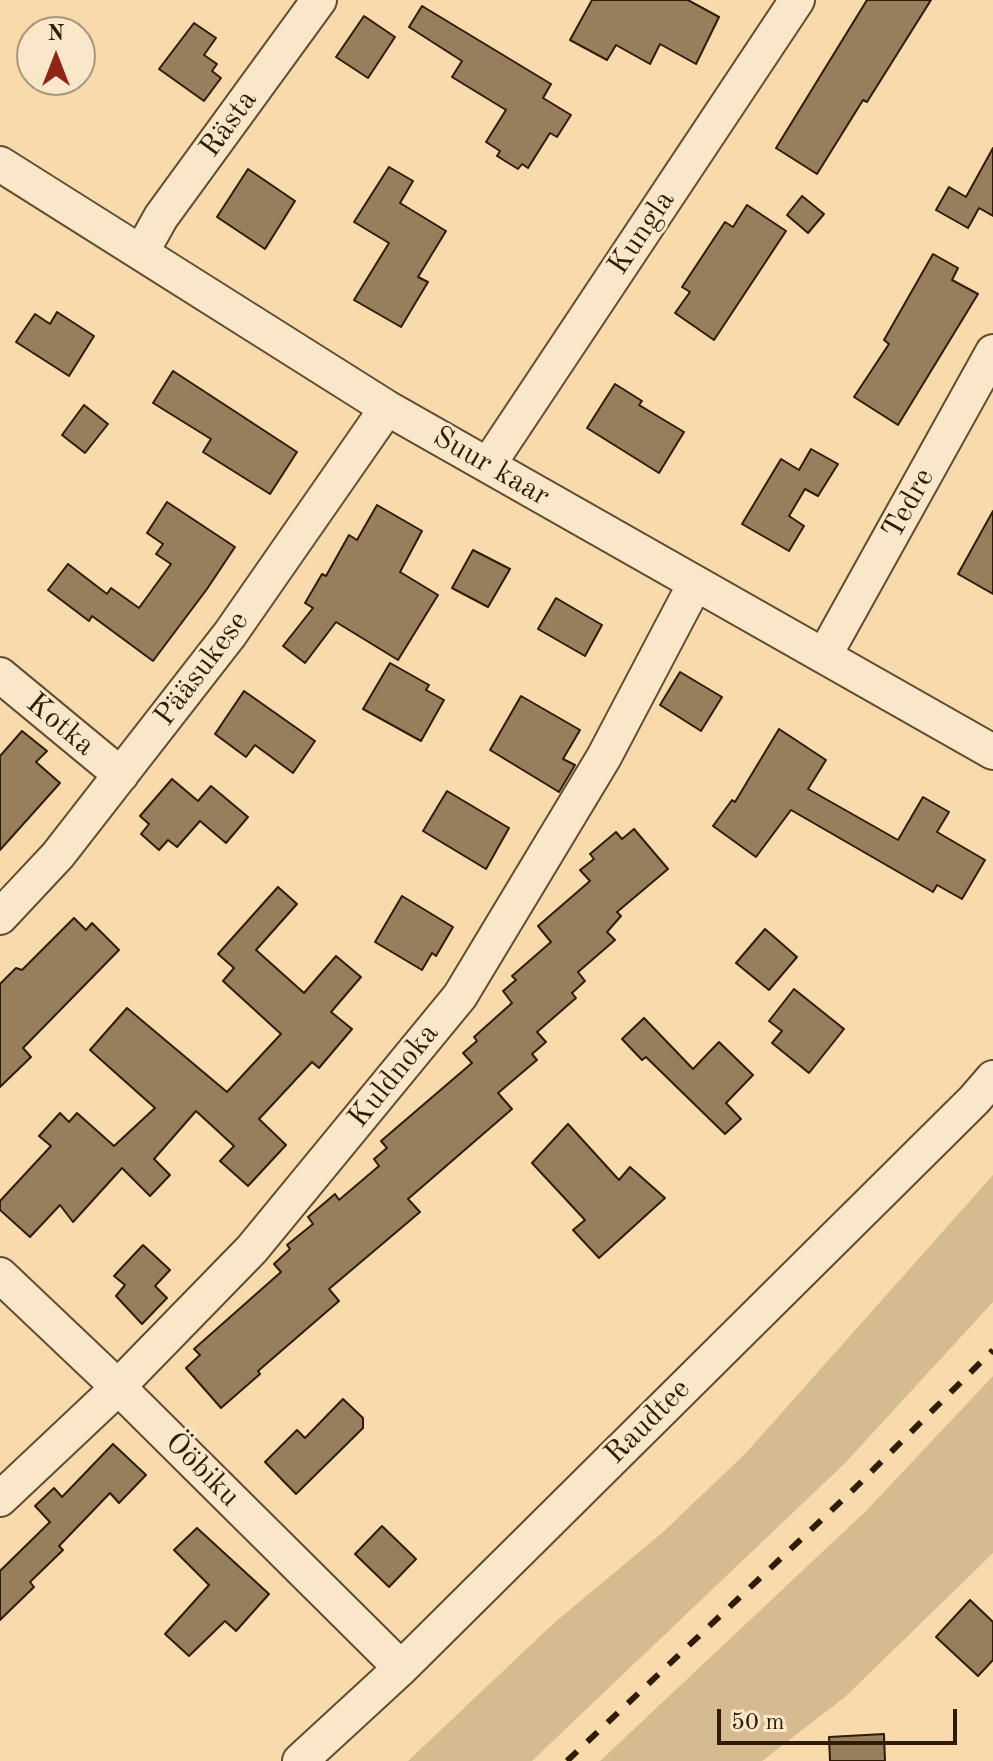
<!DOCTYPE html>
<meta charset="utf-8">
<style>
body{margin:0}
#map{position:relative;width:993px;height:1761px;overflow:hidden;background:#f8daac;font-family:"Old Standard TT",serif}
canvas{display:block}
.north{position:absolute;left:16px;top:16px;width:80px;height:80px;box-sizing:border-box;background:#fae7c9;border:2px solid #a8967b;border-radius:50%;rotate:0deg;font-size:22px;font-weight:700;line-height:32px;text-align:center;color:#2e1c07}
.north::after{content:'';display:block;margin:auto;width:28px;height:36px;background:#8f2418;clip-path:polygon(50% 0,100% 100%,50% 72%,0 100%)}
.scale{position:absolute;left:717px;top:1709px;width:240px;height:36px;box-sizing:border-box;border:4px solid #2e1c07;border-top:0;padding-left:10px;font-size:24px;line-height:28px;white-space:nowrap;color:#2e1c07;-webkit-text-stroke:6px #fae7c9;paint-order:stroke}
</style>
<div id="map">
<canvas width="993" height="1761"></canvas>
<div class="north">N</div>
<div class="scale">50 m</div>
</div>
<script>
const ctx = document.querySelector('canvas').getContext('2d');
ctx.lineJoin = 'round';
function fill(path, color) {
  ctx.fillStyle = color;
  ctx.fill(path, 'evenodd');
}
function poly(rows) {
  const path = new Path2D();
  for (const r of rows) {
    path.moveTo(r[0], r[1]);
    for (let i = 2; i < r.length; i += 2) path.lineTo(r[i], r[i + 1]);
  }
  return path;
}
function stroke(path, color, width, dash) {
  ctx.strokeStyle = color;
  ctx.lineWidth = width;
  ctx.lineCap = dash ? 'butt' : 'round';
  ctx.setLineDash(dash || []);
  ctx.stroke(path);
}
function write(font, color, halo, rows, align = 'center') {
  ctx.font = font + ' "Old Standard TT",serif';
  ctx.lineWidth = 6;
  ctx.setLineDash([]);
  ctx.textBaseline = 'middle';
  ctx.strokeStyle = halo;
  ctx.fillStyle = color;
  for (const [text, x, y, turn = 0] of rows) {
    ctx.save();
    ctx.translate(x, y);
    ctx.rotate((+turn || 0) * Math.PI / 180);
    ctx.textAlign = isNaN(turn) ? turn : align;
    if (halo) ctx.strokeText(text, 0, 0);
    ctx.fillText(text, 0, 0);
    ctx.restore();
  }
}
const green = poly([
 [993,1175,993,1302,845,1463,532,1761,408,1761,554,1623,663,1532,745,1454],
 [993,1376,993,1553,845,1697,762,1761,600,1761,866,1511]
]);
const building = poly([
 [592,0,688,0,719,17,696,64,660,44,650,64,616,45,607,60,570,40,592,0],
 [867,0,931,0,867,102,863,100,817,174,776,148,867,0],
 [422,6,551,84,543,98,571,115,557,137,550,133,528,168,522,164,518,169,497,156,500,151,486,142,506,110,452,77,462,61,409,27,422,6],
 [364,16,395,37,368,78,336,57,364,16],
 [194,23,216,38,204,55,217,64,212,71,221,78,204,101,159,69,194,23],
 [993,148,993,216,979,208,968,228,936,210,949,187,966,197,993,148],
 [389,167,413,181,400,203,446,231,418,277,428,282,401,327,354,300,389,243,354,222,389,167],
 [248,169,295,201,265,249,217,217,248,169],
 [802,196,824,214,808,233,787,215,802,196],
 [747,205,786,231,714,340,675,313,690,292,682,287,725,222,733,227,747,205],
 [933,254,958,268,952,280,978,294,898,425,854,397,889,344,884,340,933,254],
 [57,312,94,336,69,376,16,342,35,314,50,324,57,312],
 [173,371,297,452,270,494,203,452,211,439,153,403,173,371],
 [615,384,642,401,639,405,684,432,659,473,587,428,615,384],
 [84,405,108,424,85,453,62,435,84,405],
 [811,449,838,464,818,496,805,489,789,516,804,526,789,551,742,524,781,459,799,470,811,449],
 [167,502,235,547,207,589,153,661,92,616,89,621,48,590,68,564,107,594,111,588,139,608,171,564,156,554,163,544,147,533,167,502],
 [377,505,422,531,400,572,438,595,398,660,336,622,305,663,283,646,313,608,305,603,322,574,326,576,349,535,357,540,377,505],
 [993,511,993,594,958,574,993,511],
 [473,550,510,569,488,607,452,588,473,550],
 [556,598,602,625,585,656,538,629,556,598],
 [390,663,429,685,426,690,444,700,421,741,363,709,390,663],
 [680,672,722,697,701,731,660,705,680,672],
 [244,691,315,741,293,773,255,745,246,757,215,734,244,691],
 [521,696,580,730,563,759,575,765,559,792,490,750,521,696],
 [779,729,826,760,808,789,898,840,923,797,949,812,937,832,985,860,962,899,937,885,933,892,791,810,756,857,713,826,732,800,735,802,779,729],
 [22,731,47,751,36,762,60,783,0,850,0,756,22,731],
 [172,779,198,801,211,786,248,817,226,843,200,821,177,847,168,840,159,850,141,834,149,824,140,816,172,779],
 [447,791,509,828,486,869,423,831,447,791],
 [634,829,668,869,617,912,621,916,607,932,615,940,578,972,585,981,572,993,576,998,537,1032,546,1042,532,1054,537,1060,498,1093,512,1109,408,1199,420,1212,329,1289,339,1301,258,1371,260,1374,221,1408,186,1368,200,1355,194,1349,281,1272,274,1264,290,1249,287,1245,313,1224,308,1217,335,1194,339,1200,379,1166,374,1159,387,1148,381,1141,472,1063,463,1053,477,1041,474,1037,512,1003,503,991,516,980,512,976,551,942,538,926,590,881,580,870,594,859,590,854,616,832,622,839,634,829],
 [278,887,297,904,256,950,304,993,336,956,361,977,331,1012,352,1029,319,1068,312,1062,259,1119,286,1145,248,1186,220,1161,234,1146,196,1111,154,1159,170,1175,150,1196,122,1168,73,1222,60,1205,30,1237,0,1210,0,1201,51,1146,39,1136,60,1113,69,1122,77,1113,114,1146,155,1108,90,1050,127,1008,227,1092,281,1034,223,981,234,968,218,954,278,887],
 [402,896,453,927,436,956,432,953,422,970,375,942,402,896],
 [74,918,86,930,92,923,119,950,23,1048,31,1057,0,1087,0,984,16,968,22,970,74,918],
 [765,929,797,957,769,990,736,963,765,929],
 [794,989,844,1029,809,1073,772,1043,782,1031,769,1021,794,989],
 [644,1018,693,1069,719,1042,753,1075,726,1103,741,1119,725,1134,646,1057,642,1060,622,1039,644,1018],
 [568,1124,619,1180,630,1167,665,1198,599,1258,573,1230,585,1220,532,1163,568,1124],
 [143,1245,170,1270,155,1286,167,1298,142,1324,116,1296,125,1285,114,1276,143,1245],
 [343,1399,363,1418,363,1428,296,1494,265,1462,297,1430,305,1438,343,1399],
 [113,1444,146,1475,119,1503,110,1493,59,1546,63,1550,30,1582,34,1587,0,1620,0,1571,50,1522,35,1506,54,1488,62,1497,113,1444],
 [382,1526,416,1559,389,1587,355,1554,382,1526],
 [197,1528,269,1594,236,1631,225,1621,189,1656,165,1634,209,1585,174,1550,197,1528],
 [970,1600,993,1622,993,1660,978,1676,936,1637,970,1600],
 [884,1734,885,1761,830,1761,829,1737,884,1734]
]);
const minor = poly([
 [0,164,387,408,993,752],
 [142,251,161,217,319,0],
 [488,465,797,0],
 [824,656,993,352],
 [0,675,121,775],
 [0,917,58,855,230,634,387,408],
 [0,1275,118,1387,401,1668],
 [0,1499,104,1401,252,1249,460,996,604,757,695,584],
 [300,1761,401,1668,974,1100,993,1078]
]);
const rail = poly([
 [567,1761,854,1489,993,1350]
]);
const streetNames = [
 ["Rästa",229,124,-54],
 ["Kungla",642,233,-56],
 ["Suur kaar",491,467,30],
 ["Tedre",909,504,-61],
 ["Pääsukese",202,669,-53],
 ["Kotka",60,725,40],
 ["Kuldnoka",394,1076,-51],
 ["Raudtee",648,1422,-45],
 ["Ööbiku",202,1470,45]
];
fill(green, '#d6ba90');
fill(building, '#977f5d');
stroke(building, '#2e1c07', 2);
stroke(minor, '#604c30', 38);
stroke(minor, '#fae7c9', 34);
stroke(rail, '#2e1c07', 6, [14, 14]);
write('30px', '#2e1c07', '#fae7c9', streetNames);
</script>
